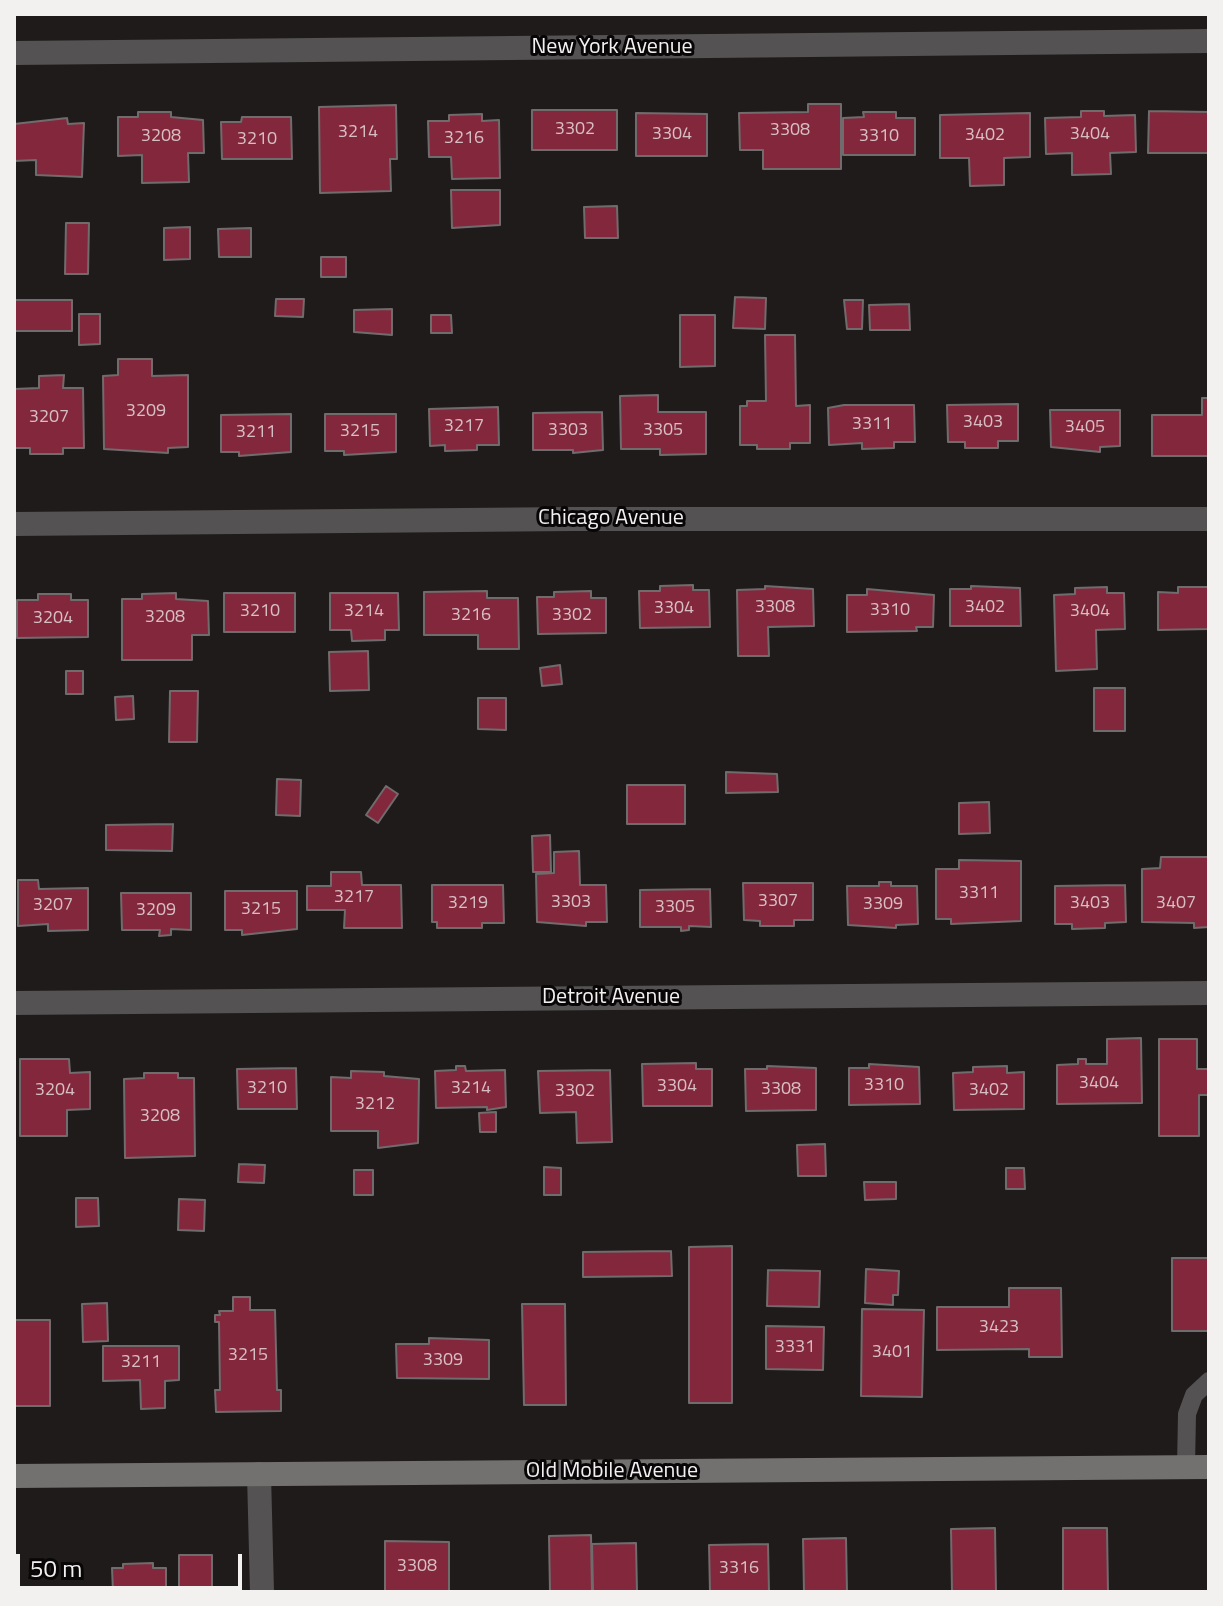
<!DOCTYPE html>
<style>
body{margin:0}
#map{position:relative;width:1223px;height:1606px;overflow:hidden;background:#1f1b1b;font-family:"Titillium Web",sans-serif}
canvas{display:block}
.frame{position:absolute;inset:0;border:16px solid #f3f0f0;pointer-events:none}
.scale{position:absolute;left:16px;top:1554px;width:226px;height:36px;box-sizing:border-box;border:4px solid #f3f0f0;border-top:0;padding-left:10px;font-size:24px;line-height:28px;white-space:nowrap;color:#f3f0f0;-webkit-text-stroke:6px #080607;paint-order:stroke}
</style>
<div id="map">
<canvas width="1223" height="1606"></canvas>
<div class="frame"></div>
<div class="scale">50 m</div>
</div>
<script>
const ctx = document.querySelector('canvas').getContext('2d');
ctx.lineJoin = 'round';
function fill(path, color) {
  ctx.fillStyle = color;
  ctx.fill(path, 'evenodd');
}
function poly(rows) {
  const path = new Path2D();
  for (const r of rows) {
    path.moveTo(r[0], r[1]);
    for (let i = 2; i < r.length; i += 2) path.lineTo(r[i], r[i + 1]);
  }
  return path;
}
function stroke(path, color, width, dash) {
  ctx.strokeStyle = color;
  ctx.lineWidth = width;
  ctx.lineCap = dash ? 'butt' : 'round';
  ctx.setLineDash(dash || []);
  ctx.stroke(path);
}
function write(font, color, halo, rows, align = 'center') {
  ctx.font = font + ' "Titillium Web",sans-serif';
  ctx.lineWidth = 6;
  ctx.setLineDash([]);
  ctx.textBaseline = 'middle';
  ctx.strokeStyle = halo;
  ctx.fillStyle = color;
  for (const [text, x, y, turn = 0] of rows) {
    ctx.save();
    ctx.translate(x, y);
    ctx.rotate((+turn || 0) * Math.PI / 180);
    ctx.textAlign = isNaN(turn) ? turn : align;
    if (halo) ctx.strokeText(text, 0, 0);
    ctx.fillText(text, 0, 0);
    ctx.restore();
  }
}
const building = poly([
 [808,104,841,104,841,169,763,169,763,150,740,150,739,113,808,112,808,104],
 [396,105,397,159,390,159,391,191,320,193,319,107,396,105],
 [532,110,617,110,617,150,532,150,532,110],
 [1081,111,1104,111,1104,116,1135,115,1136,152,1110,153,1111,174,1072,175,1072,153,1046,154,1045,118,1081,117,1081,111],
 [1149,111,1209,112,1209,153,1148,153,1149,111],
 [138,112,171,112,171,117,203,120,204,153,188,153,189,182,142,183,142,155,118,156,118,117,138,117,138,112],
 [863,112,896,112,896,118,915,118,915,155,843,155,843,118,864,117,863,112],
 [636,113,707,114,707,156,636,156,636,113],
 [1030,113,1030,157,1004,158,1004,185,970,186,969,158,940,158,940,115,1030,113],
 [482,114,482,121,499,120,500,178,452,179,451,157,429,157,428,121,449,121,449,115,482,114],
 [242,117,291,117,292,159,222,159,221,122,241,122,242,117],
 [67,118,68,124,84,123,82,177,36,175,36,160,14,161,14,124,67,118],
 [451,190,500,190,500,225,452,228,451,190],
 [617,206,618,238,585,238,584,207,617,206],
 [66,223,89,223,88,274,65,274,66,223],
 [190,227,190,259,164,260,164,228,190,227],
 [251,228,251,257,219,257,218,229,251,228],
 [321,257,346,257,346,277,321,277,321,257],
 [735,297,766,298,765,329,733,328,735,297],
 [276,299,304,299,303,317,275,316,276,299],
 [14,300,72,300,72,331,14,331,14,300],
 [844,300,863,300,862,329,847,329,844,300],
 [909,304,910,330,870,330,869,305,909,304],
 [392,309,392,335,354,332,354,310,392,309],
 [79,314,100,314,100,344,79,345,79,314],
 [431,315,451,315,452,333,431,333,431,315],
 [680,315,715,315,715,366,680,367,680,315],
 [765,335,795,335,796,406,810,405,810,443,790,443,790,449,757,449,757,445,740,445,740,406,747,406,747,401,766,401,765,335],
 [118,359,152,359,152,376,188,375,188,447,168,448,168,453,104,449,103,376,118,375,118,359],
 [64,375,63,388,83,388,84,448,63,448,63,454,30,454,30,448,15,448,14,389,39,388,39,376,64,375],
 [658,395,658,412,706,412,706,454,660,455,660,449,621,449,620,396,658,395],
 [1202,398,1209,398,1209,456,1152,456,1152,415,1202,415,1202,398],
 [1018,404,1018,441,998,441,998,448,965,448,965,442,948,442,947,405,1018,404],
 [844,405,914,405,915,442,894,442,894,448,862,449,862,443,829,445,828,408,844,405],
 [498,407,499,445,477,445,477,450,445,451,445,445,430,446,429,409,498,407],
 [1050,410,1120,410,1120,446,1100,447,1100,452,1051,447,1050,410],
 [602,412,603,450,573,453,573,450,533,450,533,413,602,412],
 [291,414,291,452,239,456,239,452,221,452,221,415,291,414],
 [325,414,396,414,396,452,344,455,344,451,325,451,325,414],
 [693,585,693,590,709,590,710,627,640,628,639,591,660,591,660,586,693,585],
 [765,586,813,589,814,626,768,627,769,656,738,656,737,590,765,589,765,586],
 [971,586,1020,588,1021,626,950,626,950,589,971,589,971,586],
 [1107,587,1107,593,1124,593,1125,629,1096,630,1097,669,1056,671,1054,595,1075,594,1075,588,1107,587],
 [1178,587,1209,587,1209,629,1158,630,1158,592,1178,593,1178,587],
 [867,589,934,595,933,627,916,627,917,631,847,632,847,595,867,595,867,589],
 [487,591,487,598,518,598,519,649,478,649,478,635,424,635,424,592,487,591],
 [591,591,591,598,606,598,606,633,538,634,537,597,554,597,554,592,591,591],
 [176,593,176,599,208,601,209,635,192,635,192,660,122,660,122,599,142,599,142,594,176,593],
 [224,593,295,593,295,632,224,632,224,593],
 [330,593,398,593,399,630,385,630,385,640,352,641,351,630,330,630,330,593],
 [38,594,71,594,71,600,88,600,88,637,17,638,17,600,38,600,38,594],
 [368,651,369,690,330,691,329,652,368,651],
 [560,665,562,684,542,686,540,668,560,665],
 [66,671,83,671,83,694,66,694,66,671],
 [1094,688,1125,688,1125,731,1094,731,1094,688],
 [170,691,198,691,197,742,169,742,170,691],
 [133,696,134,719,116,720,115,697,133,696],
 [478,698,506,698,506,730,478,729,478,698],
 [726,772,777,774,778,792,726,793,726,772],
 [277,779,301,780,300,816,276,815,277,779],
 [627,785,685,785,685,824,627,824,627,785],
 [386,786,398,794,378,823,366,815,386,786],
 [989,802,990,833,959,834,959,803,989,802],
 [173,824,172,851,106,850,106,825,173,824],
 [550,835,551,872,533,872,532,836,550,835],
 [579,851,580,885,606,885,607,922,586,922,586,926,537,922,536,874,554,873,554,852,579,851],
 [1161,857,1209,857,1209,927,1194,928,1194,923,1142,922,1142,869,1160,868,1161,857],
 [959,860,1021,861,1021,921,951,924,951,919,936,919,936,869,959,869,959,860],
 [331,872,361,872,362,885,401,885,402,928,344,928,345,910,307,910,307,886,331,886,331,872],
 [18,880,38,880,39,889,88,888,88,930,48,931,48,924,18,926,18,880],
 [879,882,891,882,891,886,917,886,918,924,896,925,896,928,848,925,847,886,879,886,879,882],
 [743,883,813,883,813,920,794,920,794,926,760,926,760,921,744,920,743,883],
 [432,885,503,885,504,923,482,923,482,928,437,928,437,922,432,922,432,885],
 [1125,885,1126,922,1105,923,1105,928,1072,929,1072,924,1055,924,1055,886,1125,885],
 [710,889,711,927,689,926,689,930,681,931,681,927,640,927,640,890,710,889],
 [225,891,297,891,297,929,242,935,242,930,225,930,225,891],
 [121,893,191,893,191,930,171,929,171,935,159,936,160,930,122,930,121,893],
 [1141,1038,1142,1103,1057,1104,1057,1065,1078,1064,1078,1059,1086,1059,1086,1064,1107,1064,1107,1039,1141,1038],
 [1159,1039,1197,1039,1197,1069,1209,1069,1209,1095,1199,1095,1199,1136,1159,1136,1159,1039],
 [20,1059,69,1059,70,1073,90,1072,90,1109,67,1110,67,1136,20,1136,20,1059],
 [696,1063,696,1069,712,1069,712,1106,643,1106,642,1064,696,1063],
 [869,1064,919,1067,920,1104,849,1105,849,1068,869,1068,869,1064],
 [456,1066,465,1066,466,1071,505,1070,506,1107,487,1110,487,1107,436,1108,435,1071,456,1070,456,1066],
 [767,1066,816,1068,816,1110,746,1111,745,1069,767,1069,767,1066],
 [1007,1066,1007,1073,1024,1072,1024,1109,954,1110,953,1073,973,1072,973,1067,1007,1066],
 [296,1068,297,1109,238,1109,237,1069,296,1068],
 [610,1070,612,1142,577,1143,576,1112,540,1113,538,1071,610,1070],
 [351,1071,384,1072,384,1076,419,1079,418,1143,378,1148,378,1131,331,1131,331,1077,351,1078,351,1071],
 [144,1073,178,1073,178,1078,194,1078,195,1156,125,1158,124,1079,144,1078,144,1073],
 [496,1112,496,1132,480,1132,479,1113,496,1112],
 [825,1144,826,1176,798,1176,797,1145,825,1144],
 [239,1164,265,1165,264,1183,238,1182,239,1164],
 [544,1167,561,1168,561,1195,544,1195,544,1167],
 [1006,1168,1024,1168,1025,1189,1006,1189,1006,1168],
 [354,1170,373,1170,373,1195,354,1195,354,1170],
 [864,1182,896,1182,896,1199,865,1200,864,1182],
 [76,1198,98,1198,99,1226,76,1227,76,1198],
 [179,1199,205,1200,204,1231,178,1230,179,1199],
 [732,1246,732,1403,689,1403,689,1247,732,1246],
 [671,1251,672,1276,583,1277,583,1252,671,1251],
 [1172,1258,1209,1258,1209,1331,1172,1331,1172,1258],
 [866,1269,899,1271,898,1295,893,1295,893,1305,865,1303,866,1269],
 [768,1270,820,1271,819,1307,767,1306,768,1270],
 [1009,1288,1061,1288,1062,1357,1029,1357,1029,1349,937,1350,937,1307,1009,1307,1009,1288],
 [233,1297,250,1297,250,1310,275,1310,277,1390,281,1390,281,1411,216,1412,215,1390,220,1390,219,1322,215,1322,215,1315,220,1315,219,1311,233,1311,233,1297],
 [107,1303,108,1341,83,1342,82,1304,107,1303],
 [522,1304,565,1304,566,1405,524,1405,522,1304],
 [862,1309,924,1310,922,1397,861,1396,862,1309],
 [14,1320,50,1320,50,1406,14,1406,14,1320],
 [766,1326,824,1327,823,1370,766,1369,766,1326],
 [429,1338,489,1340,489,1379,397,1378,396,1344,429,1344,429,1338],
 [103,1346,179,1346,179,1380,165,1381,165,1408,141,1409,140,1380,103,1381,103,1346],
 [995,1528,996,1592,952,1592,951,1529,995,1528],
 [1063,1528,1107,1528,1108,1592,1063,1592,1063,1528],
 [591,1535,592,1592,550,1592,549,1536,591,1535],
 [846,1538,847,1592,804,1592,803,1539,846,1538],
 [385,1541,449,1542,449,1592,385,1592,385,1541],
 [636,1543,637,1592,593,1592,592,1544,636,1543],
 [768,1544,769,1592,710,1592,709,1545,768,1544],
 [179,1555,212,1555,212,1592,179,1592,179,1555],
 [153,1563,153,1568,166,1568,166,1592,113,1592,112,1568,123,1568,123,1564,153,1563]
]);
const lane = poly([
 [1186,1467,1187,1414,1194,1395,1209,1381]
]);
const street = poly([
 [14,53,1209,41],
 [14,524,574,519,1209,519],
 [14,1003,1209,993],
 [259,1474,262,1592]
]);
const secondary = poly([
 [14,1476,1209,1467]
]);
const numberNames = [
 ["3302",575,130],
 ["3308",790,131],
 ["3214",358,133],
 ["3304",672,135],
 ["3404",1090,135],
 ["3402",985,136],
 ["3208",161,137],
 ["3310",879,137],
 ["3216",464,139],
 ["3210",257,140],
 ["3209",146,412],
 ["3207",49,418],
 ["3403",983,423],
 ["3311",872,425],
 ["3217",464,427],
 ["3405",1085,428],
 ["3303",568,431],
 ["3305",663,431],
 ["3215",360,432],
 ["3211",256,433],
 ["3308",775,608],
 ["3402",985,608],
 ["3304",674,609],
 ["3310",890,611],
 ["3210",260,612],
 ["3214",364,612],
 ["3404",1090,612],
 ["3216",471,616],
 ["3302",572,616],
 ["3208",165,618],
 ["3204",53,619],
 ["3311",979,894],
 ["3217",354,898],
 ["3307",778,902],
 ["3303",571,903],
 ["3219",468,904],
 ["3403",1090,904],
 ["3407",1176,904],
 ["3309",883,905],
 ["3207",53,906],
 ["3305",675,908],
 ["3215",261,910],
 ["3209",156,911],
 ["3404",1099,1084],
 ["3310",884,1086],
 ["3304",677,1087],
 ["3210",267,1089],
 ["3214",471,1089],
 ["3308",781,1090],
 ["3204",55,1091],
 ["3402",989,1091],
 ["3302",575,1092],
 ["3212",375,1105],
 ["3208",160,1117],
 ["3423",999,1328],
 ["3331",795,1348],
 ["3401",892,1353],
 ["3215",248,1356],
 ["3309",443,1361],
 ["3211",141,1363],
 ["3308",417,1567],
 ["3316",739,1569]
];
const streetNames = [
 ["New York Avenue",612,48],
 ["Chicago Avenue",611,519],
 ["Detroit Avenue",611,998],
 ["Old Mobile Avenue",612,1472]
];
fill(building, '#83283c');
stroke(building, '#706b6c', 2);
stroke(lane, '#545252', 18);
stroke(street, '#545252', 24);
stroke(secondary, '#737070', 24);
write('18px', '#d7bec3', null, numberNames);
write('22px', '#f3f0f0', '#080607', streetNames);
</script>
